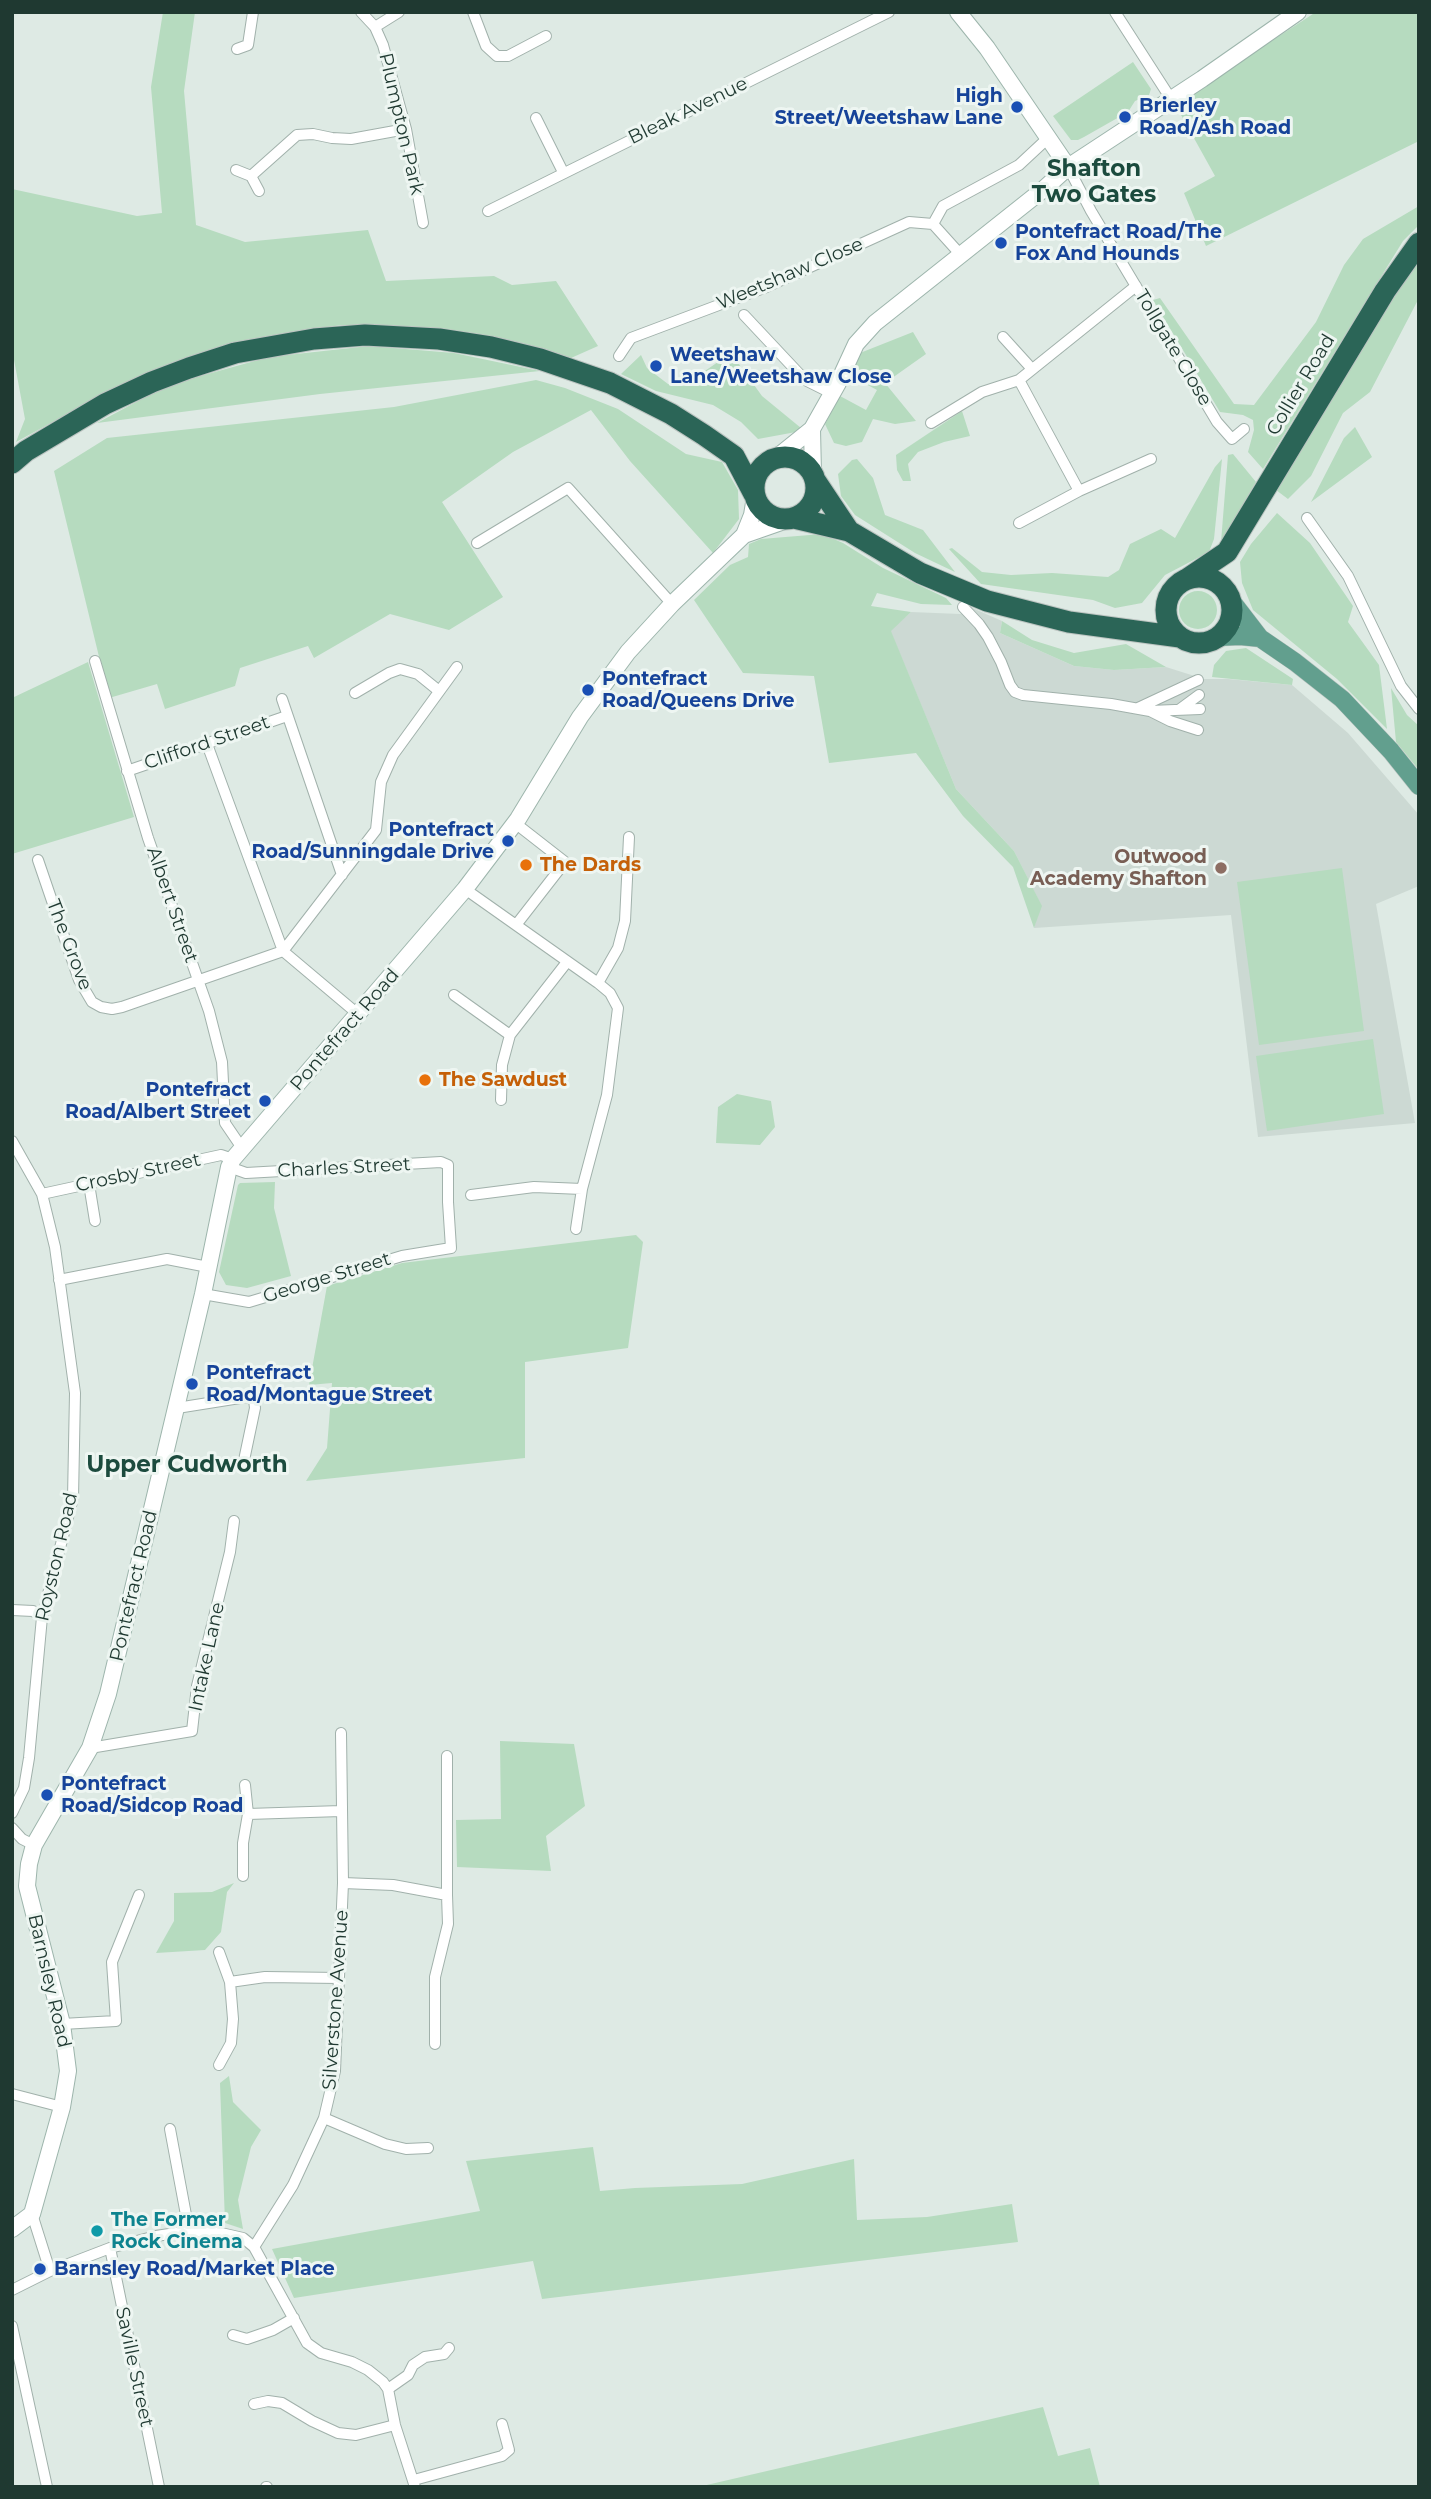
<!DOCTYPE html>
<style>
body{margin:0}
#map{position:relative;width:1431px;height:2499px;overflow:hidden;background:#deeae4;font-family:Montserrat,sans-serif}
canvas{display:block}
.frame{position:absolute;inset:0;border:14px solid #1f3931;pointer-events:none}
</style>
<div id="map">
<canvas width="1431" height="2499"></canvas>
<div class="frame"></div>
</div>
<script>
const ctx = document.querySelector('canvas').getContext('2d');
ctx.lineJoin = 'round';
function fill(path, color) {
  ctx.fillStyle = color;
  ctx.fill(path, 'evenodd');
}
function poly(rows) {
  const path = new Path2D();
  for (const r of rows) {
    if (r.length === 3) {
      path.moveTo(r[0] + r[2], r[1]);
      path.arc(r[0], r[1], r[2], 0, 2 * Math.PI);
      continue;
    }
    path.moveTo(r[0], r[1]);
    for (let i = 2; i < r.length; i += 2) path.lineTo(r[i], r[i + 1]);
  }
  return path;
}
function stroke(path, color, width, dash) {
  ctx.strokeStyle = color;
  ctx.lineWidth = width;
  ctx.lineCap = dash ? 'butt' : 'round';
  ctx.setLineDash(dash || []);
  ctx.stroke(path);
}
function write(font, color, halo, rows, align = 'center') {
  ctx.font = font + ' Montserrat,sans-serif';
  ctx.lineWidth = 6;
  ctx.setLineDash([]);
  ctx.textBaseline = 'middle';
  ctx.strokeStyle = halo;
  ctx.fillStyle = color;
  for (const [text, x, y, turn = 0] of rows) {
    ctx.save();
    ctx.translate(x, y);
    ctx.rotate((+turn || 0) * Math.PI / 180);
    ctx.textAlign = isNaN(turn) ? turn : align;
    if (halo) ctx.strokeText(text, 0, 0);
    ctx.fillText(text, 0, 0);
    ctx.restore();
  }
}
const built = poly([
 [970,607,1002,621,1000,633,1074,666,1114,670,1166,667,1204,679,1228,679,1292,685,1348,733,1419,815,1419,886,1376,904,1415,1123,1258,1137,1231,915,1034,928,1041,905,1014,851,956,789,890,630,911,612,960,614]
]);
const green = poly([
 [163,12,195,12,184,91,196,225,245,242,368,230,386,281,494,276,512,285,556,281,598,346,571,358,461,334,340,325,227,348,115,388,16,442,25,419,12,349,12,189,137,216,162,213,151,87],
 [1316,12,1419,12,1419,141,1206,246,1184,193,1215,176,1175,104],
 [1133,62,1151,89,1149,95,1135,101,1128,112,1084,137,1078,140,1071,140,1053,116],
 [1419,206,1419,225,1403,241,1263,469,1248,452,1254,430,1253,420,1243,415,1220,412,1153,300,1160,298,1234,404,1254,405,1316,322,1344,265,1363,239],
 [1419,262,1419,298,1370,392,1343,413,1311,476,1288,499,1276,490,1391,296],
 [913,332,926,354,885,383,916,421,895,424,873,419,862,442,846,446,834,443,825,424,840,396,866,410,877,390,851,376,860,353],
 [369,346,454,353,540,371,320,394,97,423,168,385,269,357],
 [731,353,762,396,801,428,796,432,758,439,741,422,713,405,656,391,621,374,641,355,647,368,668,384,686,384],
 [536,380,565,388,618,409,686,454,722,462,738,490,739,519,713,553,630,461,591,410,513,452,442,502,503,597,449,630,390,614,314,658,308,646,240,668,235,686,165,709,157,684,109,698,54,471,107,438,394,407],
 [962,411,970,436,944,442,918,452,908,464,911,481,903,481,897,470,896,455],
 [1355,427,1372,457,1311,502,1344,438],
 [1233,454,1256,482,1221,542,1228,455],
 [857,459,873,478,885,515,923,530,955,572,915,553,855,515,841,496,838,474,852,460],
 [1222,459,1214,539,1209,552,1165,575,1142,603,1115,608,1093,600,981,584,949,549,952,548,982,572,1011,575,1052,573,1108,577,1119,570,1130,544,1161,529,1175,538,1215,467],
 [1277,513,1310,543,1353,606,1348,622,1379,665,1387,729,1337,679,1253,610,1242,583,1240,562,1251,544],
 [822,534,843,543,883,568,946,598,952,605,921,604,877,593,871,606,911,612,891,631,956,789,1014,851,1042,906,1034,928,1013,867,963,816,916,753,829,763,814,676,743,673,694,600,730,565,748,557,749,544,761,539],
 [1198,610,19],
 [1002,621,1032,640,1074,653,1126,644,1166,667,1114,670,1074,666,1000,633],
 [1246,648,1293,679,1292,685,1212,677,1214,665,1226,651],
 [88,662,134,817,12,854,12,698],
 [1391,688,1407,715,1419,726,1419,770,1396,742],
 [1342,868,1364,1031,1259,1045,1237,882],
 [1373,1039,1384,1114,1267,1131,1256,1056],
 [737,1094,771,1101,775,1127,760,1145,716,1143,718,1107],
 [275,1182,274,1208,291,1276,247,1288,226,1285,219,1272,238,1185,240,1183],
 [636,1235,643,1242,628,1348,525,1362,525,1458,306,1481,327,1448,332,1383,309,1385,327,1286,402,1263],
 [500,1741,574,1744,585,1806,546,1836,551,1871,457,1867,456,1820,501,1819],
 [234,1883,227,1892,221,1932,205,1950,156,1953,174,1921,174,1893,212,1892],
 [229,2076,233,2102,261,2130,251,2147,238,2200,243,2229,225,2223,220,2083],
 [593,2147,600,2191,635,2188,742,2184,854,2159,857,2220,927,2217,1012,2204,1018,2242,542,2299,533,2261,294,2298,272,2249,480,2211,466,2161],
 [1043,2407,1058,2456,1090,2448,1100,2487,698,2487]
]);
const street = poly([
 [361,12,375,27,383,45,406,129,423,223],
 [473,12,486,46,497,56,508,56,546,36],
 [1115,12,1171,99],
 [375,27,399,12],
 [237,49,248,45,253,12],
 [536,118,563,172],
 [1068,167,1091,211,1217,422,1232,439,1244,429],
 [236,170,251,176,259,191],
 [251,176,297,135,313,134,332,138,351,139,406,129],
 [488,211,889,12],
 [933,224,943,206,1019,165,1048,138],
 [744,315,805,380,831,393],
 [1003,337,1032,369],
 [619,356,631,338,764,288,909,222,933,224,960,254],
 [1019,380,1079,491],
 [931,423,982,392,1019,380,1136,286],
 [1307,518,1348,576,1401,686,1419,709],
 [1019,523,1079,491,1151,459],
 [477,543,568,488,672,604],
 [963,607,979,624,988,637,1001,662,1010,685,1015,692,1023,695,1111,704,1150,711,1200,709],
 [95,661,148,838,209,1011,222,1062,225,1123,242,1148],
 [355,693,389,673,400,669,418,674,439,691],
 [282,699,342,875],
 [1138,708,1198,680],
 [1180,709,1199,695],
 [1150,711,1170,721,1198,730],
 [207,744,283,951,359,1015],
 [127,771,287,716],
 [515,823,565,862,516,925],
 [38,860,79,980,92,1002,101,1007,112,1009,122,1007,283,951,376,830,381,782,393,755,457,667],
 [465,889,598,983,610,993,618,1008,607,1095,582,1189,576,1229],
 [598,983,618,948,625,921,629,837],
 [454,995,510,1035],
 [501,1100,502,1065,510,1035,567,962],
 [12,1141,42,1194,55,1247,75,1393,73,1498,42,1617,29,1758,24,1788,12,1813],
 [89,1184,95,1221],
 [42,1194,221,1155,233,1159],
 [471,1195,534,1187,582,1189],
 [59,1280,167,1259,208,1267],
 [203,1294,249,1302,402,1256,451,1248,448,1202,448,1165,441,1162,246,1173,229,1167],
 [177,1408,246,1397,254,1400,255,1408,243,1465],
 [12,1610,33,1611,42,1617],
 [90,1748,192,1731,197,1686,230,1552,234,1521],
 [447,1756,447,1895],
 [245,1785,248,1814],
 [12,1828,22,1839,34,1845],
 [243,1876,243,1843,248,1814,341,1811],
 [343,1883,393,1885,447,1895,448,1924,435,1977,435,2044],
 [219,1952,230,1982,233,2019,231,2043,219,2065],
 [230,1982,265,1977,339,1978],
 [62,2024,116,2021,112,1962,139,1895],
 [12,2094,62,2107],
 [324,2118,385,2144,406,2149,428,2148],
 [170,2129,189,2231],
 [32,2214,50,2271],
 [254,2247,293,2185,324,2118,335,2071,343,1883,341,1733],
 [110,2248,159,2487],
 [12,2290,50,2271,110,2248,156,2236,189,2231,221,2233,243,2238,254,2247,307,2343,321,2353,352,2362,368,2370,383,2382,388,2389,395,2425,415,2487],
 [12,2326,47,2487],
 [233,2335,247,2339,273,2330,294,2318],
 [388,2389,408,2375,413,2365,425,2357,444,2354,449,2348],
 [254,2404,268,2401,282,2403,312,2421,338,2433,356,2435,395,2425],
 [414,2480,502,2456,509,2450,502,2424],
 [266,2487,267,2487]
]);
const secondary = poly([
 [958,12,987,48,1068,167],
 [812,429,813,474],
 [776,458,812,429,838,383,856,344,875,323,1045,188,1068,167,1202,79,1298,12],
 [744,535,787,520],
 [12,2229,32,2214,62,2107,68,2071,62,2024,27,1886,29,1864,34,1845,90,1748,108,1694,203,1294,229,1167,233,1159,465,889,518,819,580,717,628,652,672,604,744,535,752,515,755,497]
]);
const primary = poly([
 [1230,599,1260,638,1295,662,1342,699,1391,751,1419,786],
 [1219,637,1240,636,1260,638]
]);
const highway = poly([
 [785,488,31],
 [12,463,26,451,105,404,152,382,189,368,235,353,314,339,365,335,439,339,491,347,540,359,610,383,671,414,704,435,734,456,754,494],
 [815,480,849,531],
 [794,518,849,531,920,573,987,601,1069,622,1180,637],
 [1199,610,33],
 [1187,579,1227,552,1385,291,1419,243]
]);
const markers = [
 [1017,107,7,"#1a4fb4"],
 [1125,117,7,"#1a4fb4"],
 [1001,243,7,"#1a4fb4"],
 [656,366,7,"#1a4fb4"],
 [588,690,7,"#1a4fb4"],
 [508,841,7,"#1a4fb4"],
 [526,865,7,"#e8710a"],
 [1221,868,7,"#8d6e63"],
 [425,1080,7,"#e8710a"],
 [265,1101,7,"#1a4fb4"],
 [192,1384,7,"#1a4fb4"],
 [47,1795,7,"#1a4fb4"],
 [97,2231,7,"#0f9aa8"],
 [40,2269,7,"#1a4fb4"]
];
const transitNames = [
 ["High",1003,96,"right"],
 ["Street/Weetshaw Lane",1003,118,"right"],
 ["Brierley",1139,106],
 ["Road/Ash Road",1139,128],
 ["Pontefract Road/The",1015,232],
 ["Fox And Hounds",1015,254],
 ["Weetshaw",670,355],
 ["Lane/Weetshaw Close",670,377],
 ["Pontefract",602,679],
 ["Road/Queens Drive",602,701],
 ["Pontefract",494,830,"right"],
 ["Road/Sunningdale Drive",494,852,"right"],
 ["Pontefract",251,1090,"right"],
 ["Road/Albert Street",251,1112,"right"],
 ["Pontefract",206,1373],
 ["Road/Montague Street",206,1395],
 ["Pontefract",61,1784],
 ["Road/Sidcop Road",61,1806],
 ["Barnsley Road/Market Place",54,2269]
];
const streetNames = [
 ["Bleak Avenue",688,111,-26],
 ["Plumpton Park",401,124,77],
 ["Weetshaw Close",790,274,-23],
 ["Tollgate Close",1173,348,59],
 ["Collier Road",1301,385,-59],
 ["Clifford Street",207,743,-19],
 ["Albert Street",172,905,71],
 ["The Grove",69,945,69],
 ["Pontefract Road",345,1030,-49],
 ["Charles Street",344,1168,-3],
 ["Crosby Street",138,1173,-12],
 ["George Street",327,1278,-17],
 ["Royston Road",57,1557,-77],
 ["Pontefract Road",134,1586,-77],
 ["Intake Lane",207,1657,-78],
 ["Barnsley Road",49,1981,77],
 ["Silverstone Avenue",336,2000,-86],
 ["Saville Street",134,2367,78]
];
const educationNames = [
 ["Outwood",1207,857],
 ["Academy Shafton",1207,879]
];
const foodNames = [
 ["The Dards",540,865],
 ["The Sawdust",439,1080]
];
const cultureNames = [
 ["The Former",111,2220],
 ["Rock Cinema",111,2242]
];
const quarterNames = [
 ["Shafton",1094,169],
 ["Two Gates",1094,195],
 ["Upper Cudworth",187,1465]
];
fill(built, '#ccd9d3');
fill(green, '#b6dbbf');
stroke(street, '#a1b1ab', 12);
stroke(secondary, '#9db5ac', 18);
stroke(primary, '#bcc4c1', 19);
stroke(highway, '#bcc4c1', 23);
stroke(street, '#fff', 10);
stroke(secondary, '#fff', 16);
stroke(primary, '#629f8e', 18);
stroke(highway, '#2b6557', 21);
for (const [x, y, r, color] of markers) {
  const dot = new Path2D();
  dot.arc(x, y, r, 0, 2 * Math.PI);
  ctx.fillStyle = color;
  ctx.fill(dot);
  stroke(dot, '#eef6f2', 2.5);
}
write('bold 19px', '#164399', '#eef6f2', transitNames, 'left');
write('19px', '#1f3931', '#eef6f2', streetNames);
write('bold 19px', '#785e54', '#eef6f2', educationNames, 'right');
write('bold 19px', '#c56008', '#eef6f2', foodNames, 'left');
write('bold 19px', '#0d838f', '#eef6f2', cultureNames, 'left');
write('bold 23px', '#1c4b3e', '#eef6f2', quarterNames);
</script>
